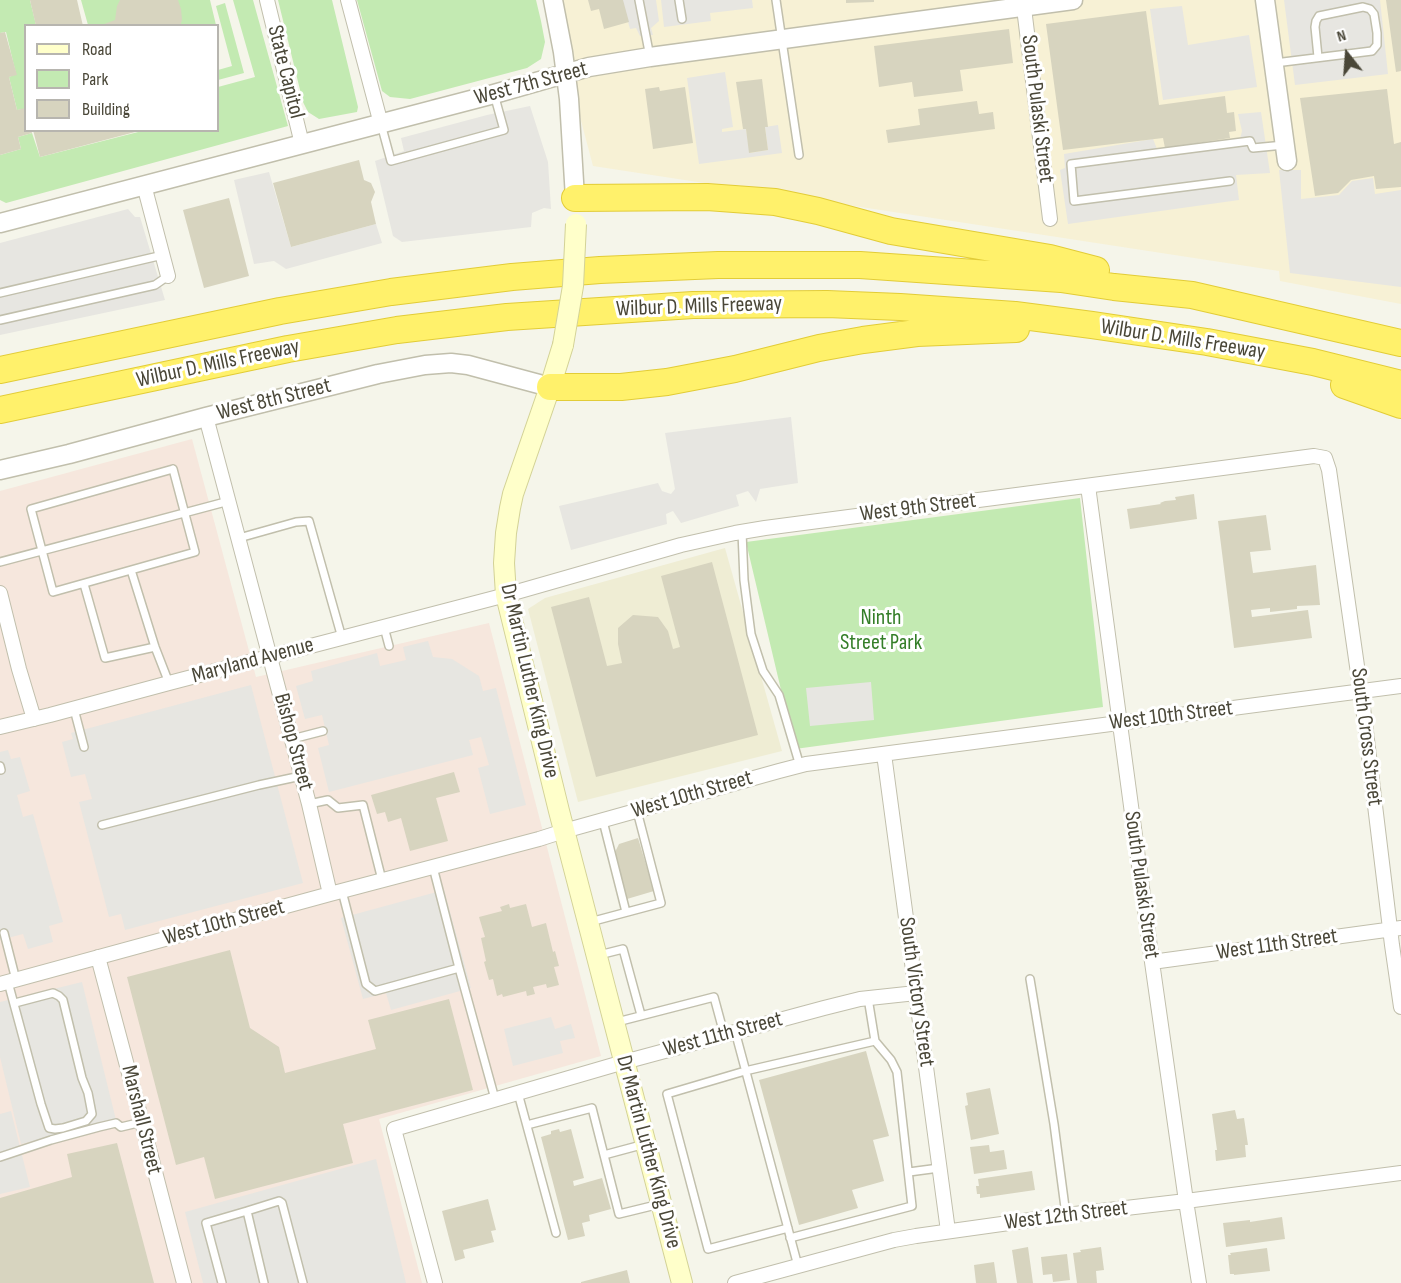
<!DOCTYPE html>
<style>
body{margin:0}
#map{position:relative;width:1401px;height:1283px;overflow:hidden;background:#f5f5ea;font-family:"Sofia Sans Condensed",sans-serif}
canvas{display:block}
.legend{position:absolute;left:24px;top:24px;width:195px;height:108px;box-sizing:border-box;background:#fff;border:2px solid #b7b5af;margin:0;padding:8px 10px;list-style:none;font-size:18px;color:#4a4738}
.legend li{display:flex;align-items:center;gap:12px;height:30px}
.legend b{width:30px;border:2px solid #b7b5af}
.north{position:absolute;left:1317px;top:24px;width:60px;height:60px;-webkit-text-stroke:4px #fff;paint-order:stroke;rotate:343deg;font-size:16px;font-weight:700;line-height:24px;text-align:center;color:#4a4738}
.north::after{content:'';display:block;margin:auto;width:21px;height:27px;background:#4a4738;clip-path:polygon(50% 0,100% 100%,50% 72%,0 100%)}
</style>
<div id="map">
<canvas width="1401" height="1283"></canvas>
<ul class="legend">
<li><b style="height:8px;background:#ffffca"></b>Road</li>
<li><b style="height:16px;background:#c3eab2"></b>Park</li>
<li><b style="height:16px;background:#d7d4bf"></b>Building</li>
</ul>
<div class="north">N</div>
</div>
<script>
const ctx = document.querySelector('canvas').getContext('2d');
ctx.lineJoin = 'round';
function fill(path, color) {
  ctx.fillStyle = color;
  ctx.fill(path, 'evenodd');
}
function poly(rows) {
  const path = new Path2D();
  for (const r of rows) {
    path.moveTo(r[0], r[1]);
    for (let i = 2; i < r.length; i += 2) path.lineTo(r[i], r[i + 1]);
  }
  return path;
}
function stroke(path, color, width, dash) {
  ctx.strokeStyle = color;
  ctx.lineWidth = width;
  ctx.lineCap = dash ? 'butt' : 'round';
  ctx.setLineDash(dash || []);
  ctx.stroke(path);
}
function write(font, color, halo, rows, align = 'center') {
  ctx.font = font + ' "Sofia Sans Condensed",sans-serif';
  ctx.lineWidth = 6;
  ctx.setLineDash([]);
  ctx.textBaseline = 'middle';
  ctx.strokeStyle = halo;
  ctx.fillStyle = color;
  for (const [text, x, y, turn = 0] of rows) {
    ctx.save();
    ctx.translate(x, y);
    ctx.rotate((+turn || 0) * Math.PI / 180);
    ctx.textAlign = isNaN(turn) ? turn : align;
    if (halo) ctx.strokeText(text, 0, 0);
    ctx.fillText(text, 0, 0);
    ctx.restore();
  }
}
const commercial = poly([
 [549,0,1401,0,1401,304,1280,281,1279,271,593,166]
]);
const education = poly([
 [725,548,782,751,578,802,528,609,545,598]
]);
const medical = poly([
 [192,439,256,677,489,623,601,1056,379,1119,422,1283,0,1283,0,491]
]);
const green = poly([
 [0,0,30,0,36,25,26,26,25,109,17,110,9,77,16,74,6,32,0,33],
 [81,0,210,0,216,25,88,25],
 [233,0,253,0,288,126,6,203,0,200,0,155,21,149,18,137,32,133,40,157,142,131,218,130,218,87,255,77],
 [278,0,332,0,358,107,357,112,319,119,308,112,303,102],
 [357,0,536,0,541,21,545,42,541,59,527,68,410,99,390,97,382,91],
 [225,3,244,73,218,80,218,70,232,66,216,6],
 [1080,498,1103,707,795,749,746,542]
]);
const parking = poly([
 [622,0,656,0,659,21,651,28,653,35,640,36,636,28,630,29],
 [661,0,752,0,753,8,710,13,711,21,664,27],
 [1284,0,1380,0,1388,74,1295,85],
 [1182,6,1188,45,1249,35,1257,87,1163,100,1150,9],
 [725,72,733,127,722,129,722,132,746,129,750,153,768,150,765,127,778,125,782,153,699,164,687,78],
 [530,106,548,162,551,209,544,208,532,213,531,227,402,242,393,236,375,161,404,151,401,138,487,115],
 [1261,112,1270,173,1236,175,1239,200,1068,224,1060,170,1065,168,1064,154,1153,139,1157,149,1240,139,1242,131,1238,114],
 [1279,170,1301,170,1301,199,1339,195,1352,181,1373,178,1375,194,1401,190,1401,287,1290,273],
 [269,172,291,247,376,224,382,243,286,269,274,261,254,264,234,180],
 [128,209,135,217,140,217,165,300,0,335,0,243],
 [791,417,798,483,760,489,756,502,748,491,736,495,739,506,681,523,673,511,666,514,667,524,571,550,559,506,658,483,662,491,671,494,675,489,665,433],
 [428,641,433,657,452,659,479,676,483,691,496,688,526,805,490,814,478,768,489,765,481,737,469,740,473,755,329,792,318,748,329,745,322,715,305,719,296,686,313,681,311,671,377,653,380,666,406,660,403,647],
 [871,682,874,720,810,726,806,688],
 [251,685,303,883,125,930,121,914,109,917,79,802,92,799,85,774,71,777,62,742,73,739,71,733],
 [8,750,11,759,20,757,30,791,17,795,23,817,33,814,63,922,49,926,53,942,28,949,23,934,0,940,0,752],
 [444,890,471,988,391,1010,386,993,363,999,341,918],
 [82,982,116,1120,21,1144,0,1057,0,1002],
 [551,1017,555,1029,571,1024,575,1038,560,1041,563,1053,513,1066,504,1029],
 [11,1111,30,1187,0,1194,0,1114],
 [376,1159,406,1283,203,1283,185,1212]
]);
const building = poly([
 [30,0,77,0,83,26,36,26],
 [120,0,178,0,181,9,182,20,180,26,99,26,115,20,117,6],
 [588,0,623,0,629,22,604,29,599,9,591,11],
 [846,0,874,0,874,2,846,3],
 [1386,0,1401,0,1401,71,1396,72],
 [1146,11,1159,105,1225,96,1227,113,1234,112,1236,131,1229,132,1230,138,1165,148,1163,138,1063,150,1046,24],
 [1009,29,1013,63,960,70,963,91,914,97,912,82,879,87,874,46],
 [5,32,17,75,9,77,17,110,25,108,26,130,31,130,32,133,18,137,21,149,0,155,0,33],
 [762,79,768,127,765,127,768,150,749,153,746,129,743,129,736,82],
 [659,87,660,91,685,87,693,143,653,149,645,89],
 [1387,89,1394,144,1401,142,1401,187,1376,189,1374,176,1351,180,1338,193,1315,196,1300,98],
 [977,101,979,114,993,112,995,129,888,143,886,130,920,125,918,109],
 [33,130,139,130,139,131,40,157],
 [359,160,364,180,371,183,375,192,371,202,376,224,291,247,273,183],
 [229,198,249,276,204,288,183,210],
 [1194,494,1197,519,1130,529,1127,509,1161,504,1160,503,1165,501,1176,500,1175,497],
 [1266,515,1271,550,1250,552,1253,573,1316,565,1320,605,1297,606,1297,609,1270,612,1270,608,1251,610,1252,617,1308,610,1312,638,1234,648,1218,521],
 [712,562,758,735,596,777,551,607,589,597,607,666,622,663,618,644,618,628,633,615,658,617,668,631,673,649,680,647,661,576],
 [454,772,460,792,436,798,448,841,410,851,401,818,388,822,385,812,377,814,371,795],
 [638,838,654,891,627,899,614,854,619,844],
 [509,904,510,908,526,904,532,927,546,923,553,952,555,951,559,966,554,967,559,985,547,988,546,984,533,987,535,994,527,996,526,991,503,997,502,994,497,996,493,979,489,980,484,962,486,961,481,938,485,937,479,917,502,911,500,907],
 [230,950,250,1028,279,1047,285,1073,376,1049,368,1020,449,999,473,1090,343,1124,353,1163,215,1199,204,1157,176,1165,127,977],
 [866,1051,889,1136,873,1140,884,1181,852,1190,858,1208,799,1225,759,1080],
 [990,1088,999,1134,971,1140,965,1106,968,1105,966,1093],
 [1235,1110,1237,1119,1244,1118,1248,1145,1245,1145,1246,1157,1216,1161,1215,1150,1217,1150,1212,1114],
 [559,1129,560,1132,571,1129,584,1178,573,1181,574,1186,602,1178,611,1209,589,1215,590,1221,582,1223,585,1236,568,1240,541,1137,551,1134,551,1131],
 [117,1143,154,1283,0,1283,0,1198,72,1177,67,1154],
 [989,1145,990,1152,1004,1150,1007,1169,974,1174,970,1147],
 [1032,1171,1035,1190,980,1198,980,1194,977,1194,976,1186,979,1186,978,1179],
 [488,1199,496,1230,491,1231,494,1242,463,1250,465,1258,455,1261,442,1211],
 [1282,1217,1285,1239,1226,1247,1223,1223,1250,1220,1250,1222],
 [1028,1247,1033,1283,1017,1283,1012,1250],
 [1101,1247,1104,1270,1096,1271,1097,1283,1077,1283,1073,1253,1081,1252,1080,1250],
 [1267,1248,1270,1271,1234,1275,1234,1274,1230,1274,1228,1255,1231,1255,1230,1253],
 [1067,1254,1070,1280,1053,1282,1052,1274,1043,1275,1041,1257],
 [994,1262,997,1283,976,1283,974,1265],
 [627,1270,630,1283,581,1283,581,1282]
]);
const service = poly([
 [639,0,650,57],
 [679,0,682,19],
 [776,0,799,155],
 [1275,63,1372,51,1377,45,1377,33,1374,14,1370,9,1363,7,1319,16,1316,21,1315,27,1318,57],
 [381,124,391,161,504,130,494,94],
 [1230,181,1074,201,1071,164,1250,141,1253,148,1284,145],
 [0,293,163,255],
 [0,320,155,285,168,276],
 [173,469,195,552,53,592,31,509,173,469],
 [742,532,744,580,751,634,763,671,779,695,800,766],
 [239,538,296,522,309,521,342,638],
 [0,562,229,501],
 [131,570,155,647,169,683],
 [84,584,105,658,155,647],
 [384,627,389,646],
 [74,709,84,747],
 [292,739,323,731],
 [0,766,1,770],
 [309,804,328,800,338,808,363,805,382,880],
 [603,821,626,912],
 [102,825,259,785,301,776],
 [342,891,366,984,375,991,459,968,433,867],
 [590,922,661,903,637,811],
 [4,933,16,980],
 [599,955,623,949,641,1015],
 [459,968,495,1099],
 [1030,979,1054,1124,1066,1215],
 [8,982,41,1104,49,1128,55,1129,63,1128,86,1121,92,1114,88,1093,82,1078,63,1000,59,996,53,993,15,1003],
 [617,1022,714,997,724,1034],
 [735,1031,798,1266],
 [518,1093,556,1233],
 [527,1125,592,1108,619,1214,660,1204],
 [604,1155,645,1144],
 [0,1157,51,1140,99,1127,116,1123,121,1127,142,1122],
 [909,1172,939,1168],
 [788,1228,708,1249,667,1094,745,1071,875,1041,868,998],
 [790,1238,912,1206,897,1072,891,1060,875,1041],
 [222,1283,206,1223,247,1211],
 [264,1283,247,1211,279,1201,282,1203,303,1283]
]);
const minor = poly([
 [267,0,302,144],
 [348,0,381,124],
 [1023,0,1050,219],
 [144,185,168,276],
 [206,417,309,804,330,894],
 [1088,486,1152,962,1186,1201,1199,1283],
 [0,593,19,669,34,719],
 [0,727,50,715,169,683,506,595,681,545,735,533,765,528,1314,456,1325,458,1329,470,1364,715,1392,945,1401,1007],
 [884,754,948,1231],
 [98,957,142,1122,184,1283],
 [1152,962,1401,928],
 [0,984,330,894,539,839,564,831,779,771,806,764,1401,686],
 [435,1283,394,1129,624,1062,824,1008,860,999,916,993],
 [735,1283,894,1240,916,1236,1066,1215,1186,1201,1401,1173]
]);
const tertiary = poly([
 [553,0,563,52,569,99,575,198],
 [1265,0,1287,161],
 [0,223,494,94,589,67,650,57,1073,0],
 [0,470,69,454,206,417,378,374,425,365,451,363,468,365,550,387]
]);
const secondary = poly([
 [563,345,550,387,513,494,510,508,506,533,504,563,506,595,559,811,682,1283]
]);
const motorway = poly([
 [575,198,707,197,775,202,818,211,891,231,1050,258,1096,270],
 [0,370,280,311,391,292,512,277,600,270,718,265,860,265,1061,279,1114,287,1192,295,1401,343],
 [1344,385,1401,405],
 [550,387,621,387,667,382,735,369,819,348,863,340,917,333,1016,329],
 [0,410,288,349,397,330,507,317,693,305,827,304,900,307,1015,315,1092,325,1207,342,1313,362,1401,384]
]);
const secondaryBridge = poly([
 [563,345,573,286,576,224]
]);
const streetNames = [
 ["State Capitol",285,72,76],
 ["West 7th Street",531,84,-15],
 ["South Pulaski Street",1037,109,83],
 ["Wilbur D. Mills Freeway",699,307,-2],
 ["Wilbur D. Mills Freeway",1183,340,9],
 ["Wilbur D. Mills Freeway",218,364,-12],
 ["West 8th Street",274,400,-14],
 ["West 9th Street",918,508,-7],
 ["Maryland Avenue",253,661,-15],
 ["Dr Martin Luther King Drive",529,681,77],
 ["West 10th Street",1171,716,-7],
 ["South Cross Street",1366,737,83],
 ["Bishop Street",293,742,75],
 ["West 10th Street",692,795,-16],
 ["South Pulaski Street",1141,885,82],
 ["West 10th Street",224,923,-15],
 ["West 11th Street",1277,945,-8],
 ["South Victory Street",916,992,82],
 ["West 11th Street",723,1035,-15],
 ["Marshall Street",141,1120,76],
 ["Dr Martin Luther King Drive",648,1152,75],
 ["West 12th Street",1066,1216,-7]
];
const parkNames = [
 ["Ninth",881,618],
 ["Street Park",881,643]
];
fill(commercial, '#f7f1d5');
fill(education, '#efedd4');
fill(medical, '#f6e7dd');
fill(green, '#c3eab2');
fill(parking, '#e7e6e1');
fill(building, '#d7d4bf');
stroke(service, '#c1bfac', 10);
stroke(minor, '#c1bfac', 16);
stroke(tertiary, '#c1bfac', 21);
stroke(secondary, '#d3d296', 22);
stroke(motorway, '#e2cc37', 28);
stroke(service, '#fff', 7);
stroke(minor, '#fff', 14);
stroke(tertiary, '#fff', 18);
stroke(secondary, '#ffffca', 20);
stroke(motorway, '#fff16b', 26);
stroke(secondaryBridge, '#d3d296', 22, []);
stroke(secondaryBridge, '#ffffca', 20);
write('22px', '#4a4738', '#fff', streetNames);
write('22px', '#347e28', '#fff', parkNames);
</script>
